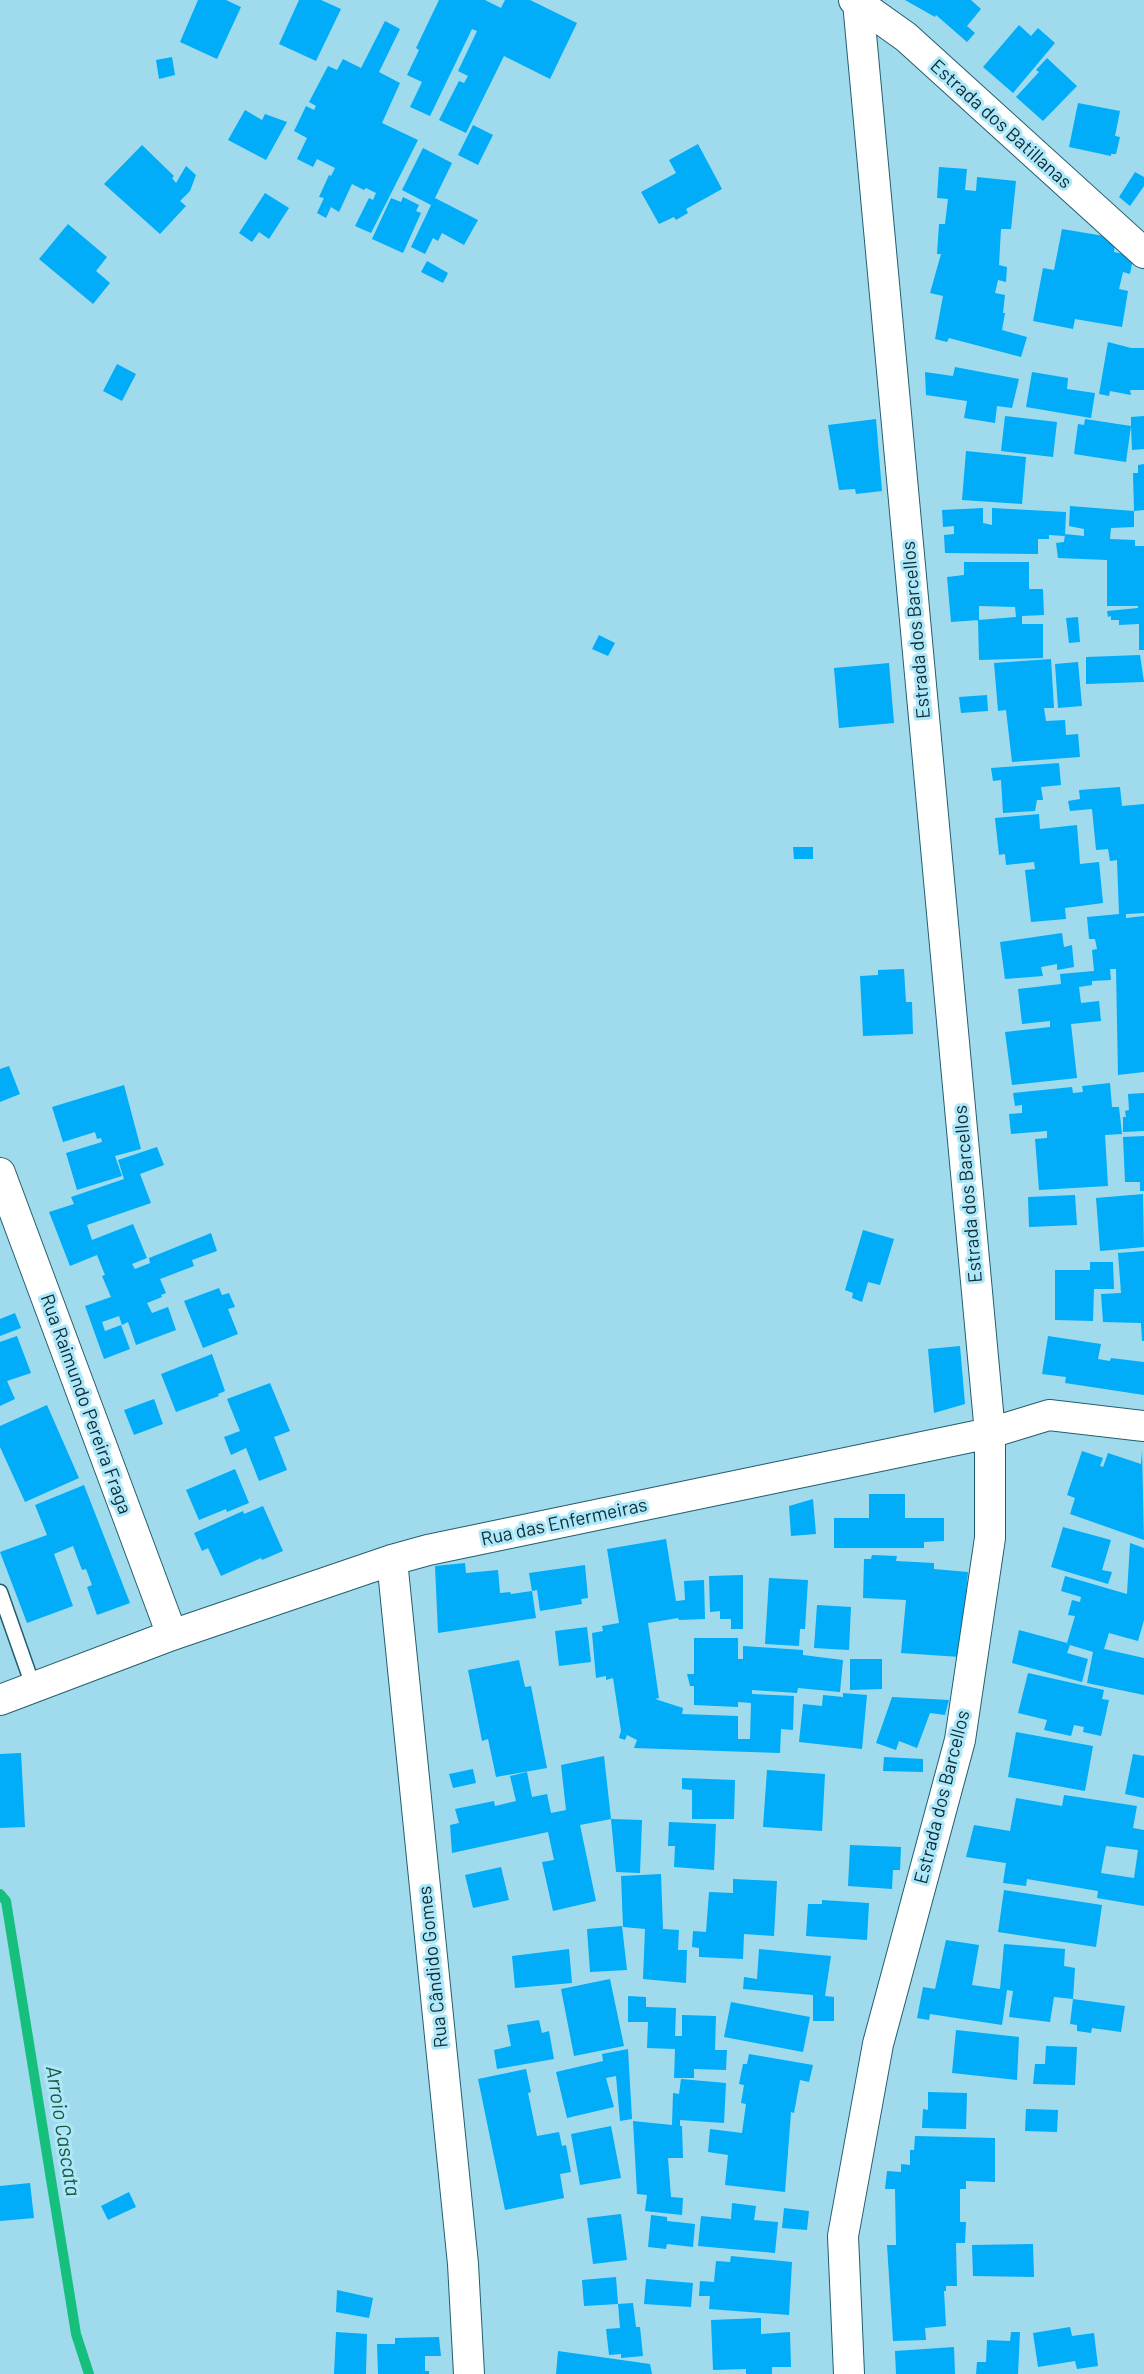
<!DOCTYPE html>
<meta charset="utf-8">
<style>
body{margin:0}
canvas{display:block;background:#9fdbed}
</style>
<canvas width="1144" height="2374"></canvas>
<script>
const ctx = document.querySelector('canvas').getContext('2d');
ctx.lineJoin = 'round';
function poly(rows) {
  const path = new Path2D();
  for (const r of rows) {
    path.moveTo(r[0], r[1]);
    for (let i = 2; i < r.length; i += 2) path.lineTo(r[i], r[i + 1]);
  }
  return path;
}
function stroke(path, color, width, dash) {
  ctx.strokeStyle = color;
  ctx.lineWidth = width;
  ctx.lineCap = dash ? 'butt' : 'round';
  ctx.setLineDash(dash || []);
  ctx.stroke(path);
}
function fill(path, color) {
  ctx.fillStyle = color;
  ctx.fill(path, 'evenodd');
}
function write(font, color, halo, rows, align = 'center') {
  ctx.font = font + ' Barlow,sans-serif';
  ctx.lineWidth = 6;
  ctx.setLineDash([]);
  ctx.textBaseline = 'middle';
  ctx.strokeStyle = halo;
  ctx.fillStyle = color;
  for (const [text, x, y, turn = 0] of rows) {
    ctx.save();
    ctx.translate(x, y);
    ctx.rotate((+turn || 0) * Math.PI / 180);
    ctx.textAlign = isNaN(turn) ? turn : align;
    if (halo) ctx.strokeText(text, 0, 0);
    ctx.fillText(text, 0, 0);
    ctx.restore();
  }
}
const stream = poly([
 [0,1894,6,1901,76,2334,89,2374]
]);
const building = poly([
 [198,0,226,0,241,7,217,59,180,42],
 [299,0,321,0,341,9,316,61,279,44],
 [439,0,485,0,501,8,505,0,530,0,577,23,550,79,504,56,466,133,439,120,459,81,464,83,468,76,458,71,477,31,472,29,430,116,410,107,422,82,407,75,419,50,416,48],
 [905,0,971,0,981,9,967,26,975,33,967,42,936,15,935,17],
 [385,21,400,29,379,72,400,83,382,123,418,140,371,233,355,226,369,198,373,200,376,193,366,188,364,190,352,184,339,212,331,207,326,218,317,213,324,198,319,197,329,175,331,176,335,168,317,159,313,167,297,159,307,138,294,131,306,106,314,110,316,106,309,102,328,66,337,70,343,59,361,68],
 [1019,25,1031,36,1038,28,1055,43,1013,93,983,67],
 [172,57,175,75,159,79,156,60],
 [1047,58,1077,86,1043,121,1016,97,1039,72,1036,70],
 [1078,103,1120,111,1115,136,1120,137,1116,154,1111,154,1111,156,1069,147],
 [245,110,262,120,265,114,287,122,266,160,228,140],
 [473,125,493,135,478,165,458,155],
 [698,144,722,189,686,209,688,213,676,220,674,217,659,224,641,192,676,173,669,160],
 [142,145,174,176,172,178,176,183,186,166,196,175,190,191,180,201,186,206,160,234,104,184],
 [423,148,452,163,435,198,478,220,464,245,442,233,438,241,433,238,425,254,411,247,431,205,402,190],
 [939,167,967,169,965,190,976,191,977,177,1016,181,1011,229,1001,229,999,265,1007,267,1006,282,998,280,995,293,1005,295,1003,313,1005,313,1002,330,1027,337,1021,357,949,338,947,342,935,339,943,296,930,293,941,254,937,254,939,224,945,224,948,199,937,198],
 [1135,172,1144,177,1144,186,1130,206,1119,197],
 [265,193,289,208,269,239,259,232,252,242,239,233],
 [403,197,419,205,416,211,421,213,403,253,372,239,391,198,401,202],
 [68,224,107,257,96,271,110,283,93,304,39,259],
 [1062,229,1116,238,1114,252,1125,254,1125,257,1133,258,1130,274,1123,272,1119,289,1128,291,1122,327,1075,319,1073,329,1033,321,1043,268,1054,270],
 [427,261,448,273,443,283,421,272],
 [1108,342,1131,348,1144,348,1144,390,1130,390,1131,395,1110,391,1109,396,1099,394],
 [117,364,136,374,122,401,103,391],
 [955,367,1019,379,1012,408,997,406,995,423,964,418,967,401,926,395,925,372,953,376],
 [1032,372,1068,378,1067,389,1095,393,1091,418,1026,407],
 [1005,416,1057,422,1053,457,1001,451],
 [1144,416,1144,449,1132,450,1131,426,1126,462,1074,454,1078,424,1084,425,1085,419,1131,426,1131,417],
 [876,419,882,491,856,494,855,489,839,490,828,425],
 [966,451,1026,457,1022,504,962,500],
 [1144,464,1144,510,1134,511,1134,527,1111,528,1110,539,1135,540,1135,546,1144,546,1144,650,1139,650,1139,624,1119,625,1119,620,1111,620,1111,616,1108,617,1107,611,1138,608,1138,606,1107,606,1107,560,1058,558,1056,543,1064,542,1065,534,1084,536,1084,529,1069,526,1070,506,1134,511,1133,473,1138,473,1138,465],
 [983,508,983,523,992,525,992,508,1066,512,1065,536,1049,535,1049,539,1038,539,1038,554,945,553,944,535,954,534,954,526,943,527,942,510],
 [964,562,1029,562,1029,589,1043,589,1044,615,1022,616,1022,624,1043,624,1043,658,979,660,978,620,1016,617,1015,607,979,606,979,620,951,622,947,577,964,575],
 [1078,617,1080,642,1069,643,1066,618],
 [599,635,615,643,608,656,592,649],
 [1140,655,1144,682,1086,684,1086,657],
 [1051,659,1054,708,1044,708,1046,721,1065,720,1066,735,1078,734,1080,757,1012,762,1006,710,998,711,994,663],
 [1078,662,1082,706,1058,708,1055,664],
 [889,663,894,723,839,728,834,668],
 [987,695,988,711,961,713,959,697],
 [1059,763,1061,785,1041,787,1043,800,1037,800,1035,811,1003,813,1001,780,993,781,991,768],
 [1120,787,1122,806,1144,804,1144,913,1126,914,1126,918,1144,916,1144,1072,1118,1075,1116,969,1110,969,1111,980,1092,981,1092,985,1079,987,1081,1003,1099,1001,1101,1021,1071,1024,1077,1078,1012,1085,1005,1032,1050,1027,1050,1021,1022,1024,1018,989,1061,984,1060,974,1094,971,1092,950,1097,949,1095,939,1089,939,1087,917,1119,914,1117,860,1110,861,1108,849,1096,850,1092,809,1070,811,1068,801,1080,799,1079,790],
 [1039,814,1040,829,1077,825,1080,864,1099,862,1103,903,1065,908,1066,919,1031,922,1025,870,1035,869,1034,862,1006,865,1005,854,999,855,995,818],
 [793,847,813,847,813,859,794,859],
 [1062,933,1064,947,1072,945,1074,967,1057,970,1057,964,1041,967,1043,976,1005,979,1000,942],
 [904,969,906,1002,912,1002,913,1034,863,1036,860,976,878,975,878,970],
 [9,1066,20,1094,0,1102,0,1069],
 [1110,1083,1112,1107,1119,1107,1122,1134,1105,1135,1108,1186,1039,1190,1035,1139,1047,1138,1047,1131,1011,1134,1009,1114,1022,1113,1022,1105,1015,1106,1013,1093,1072,1087,1073,1093,1083,1092,1082,1086],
 [124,1085,141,1149,115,1156,122,1176,77,1190,66,1153,102,1142,101,1138,97,1139,95,1132,63,1142,52,1107],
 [1144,1093,1144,1131,1123,1132,1123,1117,1126,1117,1125,1111,1129,1110,1128,1094],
 [1144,1136,1144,1191,1140,1191,1140,1182,1125,1182,1123,1137],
 [157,1147,164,1165,140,1174,151,1203,87,1225,92,1240,133,1224,147,1258,132,1264,135,1269,150,1263,149,1258,211,1233,217,1251,192,1260,194,1266,160,1279,166,1293,161,1295,162,1297,147,1303,152,1313,168,1307,176,1330,136,1345,128,1322,122,1325,119,1316,102,1322,105,1331,121,1325,130,1349,104,1359,85,1306,111,1297,102,1276,105,1275,97,1255,70,1266,49,1212,74,1204,71,1197,124,1179,118,1160],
 [1143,1194,1144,1247,1100,1251,1096,1198],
 [1075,1195,1077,1225,1029,1227,1028,1197],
 [863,1230,894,1239,880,1285,868,1282,862,1302,852,1298,853,1293,845,1290],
 [1144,1251,1144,1341,1142,1341,1141,1323,1103,1322,1101,1294,1121,1293,1118,1253],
 [1090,1262,1113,1262,1114,1289,1094,1289,1093,1321,1055,1320,1055,1270,1090,1270],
 [219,1288,222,1295,229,1293,235,1307,228,1309,238,1334,203,1348,184,1301],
 [15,1313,21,1328,0,1336,0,1319],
 [17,1336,31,1373,7,1381,15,1399,0,1406,0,1342],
 [1048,1336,1101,1344,1098,1359,1110,1361,1111,1358,1144,1362,1144,1395,1065,1383,1066,1377,1042,1374],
 [960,1346,965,1404,934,1413,928,1349],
 [212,1354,225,1391,218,1394,219,1396,176,1412,161,1374],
 [270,1383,290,1431,274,1437,287,1470,259,1481,246,1448,231,1455,224,1437,240,1431,227,1399],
 [154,1399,163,1424,134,1435,124,1410],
 [47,1405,79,1478,25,1502,0,1447,0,1426],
 [1142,1450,1144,1540,1070,1514,1075,1498,1067,1495,1082,1451,1103,1458,1100,1466,1103,1467,1108,1453,1141,1464],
 [235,1469,249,1503,227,1512,226,1509,199,1520,186,1490],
 [84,1485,130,1603,97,1615,87,1587,92,1585,86,1569,82,1570,73,1546,54,1554,73,1606,27,1623,0,1552,47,1535,35,1505],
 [869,1494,905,1494,905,1518,944,1518,944,1541,924,1542,924,1548,834,1548,834,1518,869,1518],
 [813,1499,816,1534,791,1536,789,1506],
 [263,1506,283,1551,262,1560,261,1558,221,1576,208,1548,202,1551,194,1533,243,1511,244,1514],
 [1063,1527,1111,1540,1102,1570,1112,1572,1108,1584,1051,1567],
 [666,1539,676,1601,685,1600,684,1581,704,1580,705,1619,679,1620,678,1618,648,1623,659,1698,655,1699,683,1708,682,1714,738,1716,738,1739,750,1739,751,1703,738,1702,738,1707,694,1705,694,1686,690,1686,687,1674,694,1674,694,1638,738,1638,738,1659,743,1659,743,1646,803,1650,803,1655,843,1660,840,1692,798,1688,797,1693,752,1690,752,1694,794,1696,793,1730,781,1729,780,1753,634,1748,637,1740,627,1735,625,1740,619,1738,621,1731,613,1678,606,1680,606,1676,596,1678,592,1633,603,1631,602,1626,619,1623,607,1549],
 [1130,1543,1144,1548,1144,1620,1138,1641,1109,1633,1104,1649,1144,1658,1144,1695,1087,1683,1093,1652,1070,1645,1067,1653,1088,1659,1082,1682,1012,1663,1019,1630,1067,1643,1075,1616,1068,1615,1072,1600,1080,1602,1081,1597,1061,1591,1065,1576,1127,1594],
 [872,1555,897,1556,896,1561,934,1563,934,1569,968,1572,960,1657,901,1653,906,1600,863,1598,864,1559,871,1559],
 [465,1563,466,1573,498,1570,500,1593,510,1592,511,1594,532,1591,529,1573,585,1565,588,1598,581,1599,582,1604,540,1611,537,1590,532,1591,536,1618,438,1633,435,1566],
 [743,1575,743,1629,731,1629,731,1619,720,1619,720,1611,710,1612,709,1576],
 [769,1578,808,1580,805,1629,800,1629,799,1646,765,1644],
 [817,1605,851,1607,849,1650,814,1648],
 [587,1627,591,1662,559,1666,555,1631],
 [850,1659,882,1659,882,1689,850,1690],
 [519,1660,525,1687,531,1686,547,1768,496,1777,488,1739,482,1741,468,1670],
 [1028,1673,1104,1690,1102,1699,1109,1700,1101,1736,1083,1732,1084,1727,1074,1725,1071,1736,1044,1730,1047,1720,1018,1713],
 [843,1693,867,1695,862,1749,799,1742,803,1704,822,1706,823,1695,843,1697],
 [892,1697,949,1700,945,1715,930,1713,917,1748,899,1741,896,1750,876,1743],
 [1016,1732,1093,1746,1085,1791,1008,1777],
 [21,1753,25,1827,0,1828,0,1754],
 [1133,1754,1144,1756,1144,1798,1125,1794],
 [604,1756,611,1819,580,1825,596,1901,553,1911,542,1862,554,1860,548,1832,452,1853,450,1825,459,1823,455,1809,494,1801,495,1806,516,1801,510,1776,527,1772,532,1797,547,1794,551,1813,566,1810,561,1765],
 [884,1757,923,1759,923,1772,883,1771],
 [473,1769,476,1783,453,1788,449,1774],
 [767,1770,825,1774,822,1831,763,1827],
 [682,1778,735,1780,734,1819,692,1819,692,1790,682,1789],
 [1064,1795,1137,1806,1133,1828,1144,1830,1144,1906,1097,1898,1098,1891,1027,1879,1026,1886,1003,1883,1006,1863,966,1857,974,1825,1010,1831,1016,1798,1062,1806],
 [1106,1846,1138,1850,1134,1878,1101,1873],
 [611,1819,642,1820,640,1873,616,1872],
 [669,1822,716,1824,714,1870,674,1867,675,1846,668,1846],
 [850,1845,901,1847,900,1870,893,1870,892,1889,848,1886],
 [501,1867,509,1900,473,1908,465,1875],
 [661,1874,663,1929,679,1930,678,1950,687,1950,686,1983,643,1979,645,1929,623,1927,621,1876],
 [733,1879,777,1881,774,1936,744,1934,743,1959,699,1957,699,1948,692,1947,693,1931,706,1932,709,1892,733,1893],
 [1004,1890,1102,1905,1096,1947,998,1932],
 [822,1900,869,1903,867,1940,806,1936,808,1904,822,1904],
 [622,1926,627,1970,590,1972,587,1929],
 [946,1940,979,1945,972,1985,1000,1989,1004,1944,1065,1949,1064,1966,1075,1968,1073,1999,1054,1997,1050,2022,1009,2017,1013,1991,1007,1990,1002,2025,930,2014,929,2020,917,2018,923,1987,935,1989],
 [569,1949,572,1983,515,1988,512,1956],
 [759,1949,831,1956,825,1996,834,1997,834,2021,813,2021,813,1995,743,1989,744,1977,757,1979],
 [610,1979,624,2046,574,2056,561,1989],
 [628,1996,646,1997,646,2007,676,2008,675,2036,682,2036,682,2015,716,2016,715,2050,727,2050,726,2070,694,2069,694,2078,674,2078,675,2049,647,2048,648,2022,628,2022],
 [1073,1999,1125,2006,1121,2032,1092,2028,1091,2033,1077,2031,1077,2025,1070,2024],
 [731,2002,810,2017,803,2052,724,2037],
 [539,2020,542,2033,549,2031,554,2059,497,2069,494,2050,511,2046,507,2025],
 [956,2030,1019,2037,1017,2080,952,2073],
 [1046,2046,1077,2047,1075,2085,1033,2084,1035,2064,1045,2064],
 [628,2049,632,2119,620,2121,616,2076,606,2078,614,2107,567,2118,556,2072,603,2061,602,2054],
 [749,2054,813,2065,809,2082,800,2080,794,2113,791,2112,785,2192,725,2185,728,2155,708,2152,710,2129,742,2133,746,2104,741,2103,744,2085,739,2084,743,2064,747,2064],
 [526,2069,531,2092,528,2093,537,2136,559,2132,562,2146,566,2145,571,2172,560,2174,564,2198,505,2210,478,2079],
 [681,2079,726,2083,724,2123,680,2120,680,2126,682,2126,683,2158,668,2158,671,2197,683,2198,682,2215,645,2211,647,2195,637,2194,633,2121,672,2125,673,2093,679,2094],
 [928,2092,967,2093,966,2129,922,2128,923,2109,928,2110],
 [1026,2109,1058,2110,1057,2132,1025,2131],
 [611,2126,621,2178,580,2185,571,2134],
 [915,2136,995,2138,995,2182,966,2181,966,2189,960,2189,960,2222,966,2222,965,2243,956,2243,957,2286,946,2286,946,2291,944,2291,946,2326,925,2328,926,2340,893,2341,887,2245,896,2245,895,2189,885,2189,887,2171,901,2172,901,2164,910,2165,910,2150,914,2150],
 [30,2183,34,2218,0,2221,0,2186],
 [129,2192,136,2207,108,2220,101,2206],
 [732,2203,756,2206,754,2220,778,2222,775,2253,698,2246,701,2216,731,2219],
 [784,2208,809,2211,807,2230,782,2228],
 [621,2214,627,2260,593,2264,587,2218],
 [651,2215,667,2217,667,2221,695,2224,693,2247,667,2244,666,2249,648,2247],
 [1033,2244,1034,2277,973,2276,972,2245],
 [731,2256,792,2262,789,2315,709,2309,710,2296,699,2296,700,2281,714,2282,716,2261,730,2262],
 [616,2277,618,2304,584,2306,582,2280],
 [646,2279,693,2283,691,2307,644,2304],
 [337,2290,373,2298,369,2318,336,2312],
 [633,2303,636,2327,640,2327,643,2356,621,2358,621,2354,609,2355,606,2329,620,2328,618,2304],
 [761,2318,761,2334,790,2332,791,2367,772,2367,772,2374,746,2374,746,2369,713,2370,711,2320],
 [1070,2327,1072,2336,1094,2333,1098,2366,1077,2369,1075,2361,1038,2367,1033,2333],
 [336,2332,367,2334,366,2374,334,2374],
 [1011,2332,1020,2332,1018,2374,976,2374,977,2362,986,2362,987,2340,1010,2341],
 [439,2337,441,2356,425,2356,425,2371,429,2371,429,2374,378,2374,377,2344,395,2344,395,2338],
 [954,2347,955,2374,896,2374,895,2351],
 [558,2351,650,2364,652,2374,556,2374]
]);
const service = poly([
 [0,1592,33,1686]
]);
const minor = poly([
 [854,0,906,37,1144,253],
 [0,1173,172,1635],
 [392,1560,463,2264,469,2374],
 [0,1700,172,1635,392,1560,428,1550,990,1433,1049,1415,1144,1426],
 [849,2374,843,2236,878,2044,960,1740,990,1538,990,1433,858,2]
]);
const streetNames = [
 ["Estrada dos Batillanas",1001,124,42],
 ["Estrada dos Barcellos",916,630,-95],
 ["Estrada dos Barcellos",968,1194,-95],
 ["Rua Raimundo Pereira Fraga",86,1404,70],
 ["Rua das Enfermeiras",564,1522,-12],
 ["Estrada dos Barcellos",942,1797,-76],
 ["Rua Cândido Gomes",433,1967,-96]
];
const waterNames = [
 ["Arroio Cascata",63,2131,81]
];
stroke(stream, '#17bf7c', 10);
fill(building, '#01acf8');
stroke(service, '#235e6e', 17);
stroke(minor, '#235e6e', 32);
stroke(service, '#fff', 14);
stroke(minor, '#fff', 30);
write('19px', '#112a31', '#ace8fa', streetNames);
write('italic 21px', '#1d563a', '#ace8fa', waterNames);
</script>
